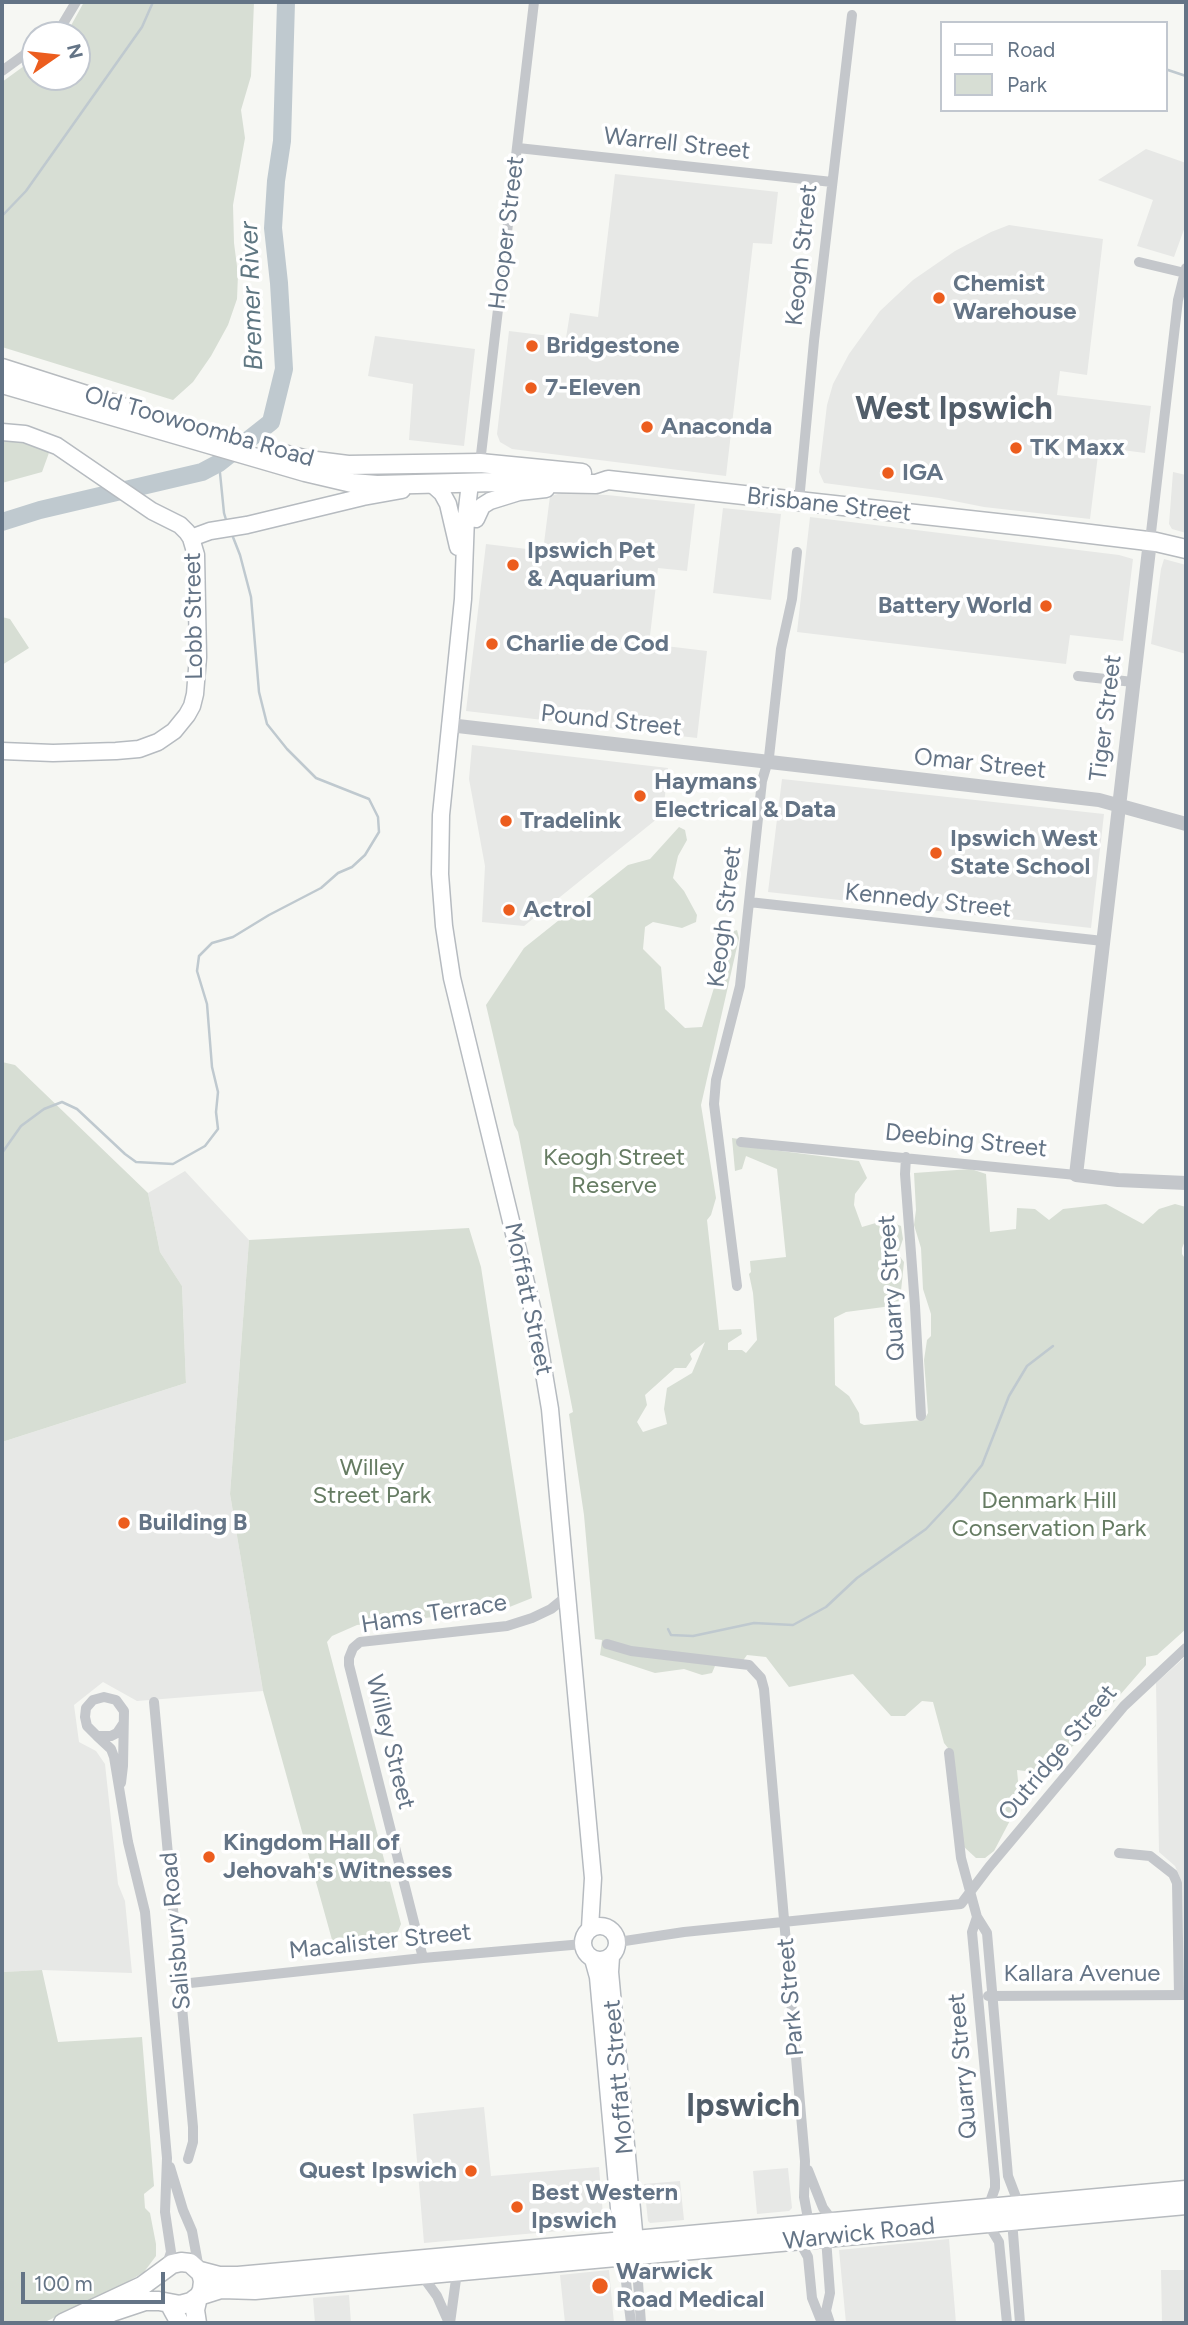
<!DOCTYPE html>
<style>
body{margin:0}
#map{position:relative;width:1188px;height:2325px;overflow:hidden;background:#f6f7f3;font-family:Figtree,sans-serif}
canvas{display:block}
.frame{position:absolute;inset:0;border:4px solid #647486;pointer-events:none}
.legend{position:absolute;left:940px;top:21px;width:228px;height:91px;box-sizing:border-box;background:#fff;border:2px solid #c1c7cf;margin:0;padding:9px 12px;list-style:none;font-size:21px;color:#647486}
.legend li{display:flex;align-items:center;gap:14px;height:35px}
.legend b{width:35px;border:2px solid #c1c7cf}
.north{position:absolute;left:21px;top:21px;width:70px;height:70px;box-sizing:border-box;background:#fff;border:2px solid #c1c7cf;border-radius:50%;rotate:76deg;font-size:19px;font-weight:700;line-height:28px;text-align:center;color:#647486}
.north::after{content:'';display:block;margin:auto;width:24px;height:32px;background:#ec5d1e;clip-path:polygon(50% 0,100% 100%,50% 72%,0 100%)}
.scale{position:absolute;left:21px;top:2272px;width:144px;height:32px;box-sizing:border-box;border:4px solid #647486;border-top:0;padding-left:9px;font-size:21px;line-height:24px;white-space:nowrap;color:#647486;-webkit-text-stroke:5px #fff;paint-order:stroke}
</style>
<div id="map">
<canvas width="1188" height="2325"></canvas>
<div class="frame"></div>
<ul class="legend">
<li><b style="height:9px;background:#fff"></b>Road</li>
<li><b style="height:19px;background:#d7ded4"></b>Park</li>
</ul>
<div class="north">N</div>
<div class="scale">100 m</div>
</div>
<script>
const ctx = document.querySelector('canvas').getContext('2d');
ctx.lineJoin = 'round';
function fill(path, color) {
  ctx.fillStyle = color;
  ctx.fill(path, 'evenodd');
}
function poly(rows) {
  const path = new Path2D();
  for (const r of rows) {
    if (r.length === 3) {
      path.moveTo(r[0] + r[2], r[1]);
      path.arc(r[0], r[1], r[2], 0, 2 * Math.PI);
      continue;
    }
    path.moveTo(r[0], r[1]);
    for (let i = 2; i < r.length; i += 2) path.lineTo(r[i], r[i + 1]);
  }
  return path;
}
function stroke(path, color, width, dash) {
  ctx.strokeStyle = color;
  ctx.lineWidth = width;
  ctx.lineCap = dash ? 'butt' : 'round';
  ctx.setLineDash(dash || []);
  ctx.stroke(path);
}
function write(font, color, halo, rows, align = 'center') {
  ctx.font = font + ' Figtree,sans-serif';
  ctx.lineWidth = 7;
  ctx.setLineDash([]);
  ctx.textBaseline = 'middle';
  ctx.strokeStyle = halo;
  ctx.fillStyle = color;
  for (const [text, x, y, turn = 0] of rows) {
    ctx.save();
    ctx.translate(x, y);
    ctx.rotate((+turn || 0) * Math.PI / 180);
    ctx.textAlign = isNaN(turn) ? turn : align;
    if (halo) ctx.strokeText(text, 0, 0);
    ctx.fillText(text, 0, 0);
    ctx.restore();
  }
}
const built = poly([
 [1146,149,1186,163,1186,224,1174,257,1137,246,1153,200,1098,180],
 [615,174,778,192,772,244,753,243,726,476,512,449,500,442,497,434,509,331,566,338,570,313,598,317],
 [1009,225,1103,239,1087,375,1060,371,1057,395,1151,406,1145,453,1099,447,1090,519,984,507,939,498,824,483,819,472,827,405,833,384,849,354,880,311,913,280,955,251,991,232],
 [375,336,475,349,464,446,409,440,413,384,368,376],
 [1173,472,1186,475,1186,533,1172,529,1169,524],
 [562,493,607,495,695,504,687,571,658,568,649,644,707,651,697,738,466,711,486,544,543,551,550,496],
 [723,508,781,514,771,600,713,593],
 [810,517,1119,555,1133,559,1123,641,1070,635,1066,664,797,632],
 [1164,559,1186,565,1186,654,1151,644,1161,569],
 [472,745,668,768,663,814,524,926,482,922,485,866,469,779],
 [782,779,1104,814,1091,928,768,892],
 [185,1171,249,1240,230,1494,263,1691,137,1701,103,1682,74,1705,79,1742,96,1751,105,1764,118,1884,125,1901,132,1973,42,1970,2,1972,2,1442,186,1383,182,1286,160,1252,148,1193],
 [1186,1656,1186,1987,1183,1978,1182,1882,1175,1866,1159,1852,1156,1683],
 [484,2107,491,2176,599,2167,604,2227,424,2243,413,2114],
 [788,2168,792,2208,789,2211,757,2214,753,2171],
 [680,2181,684,2220,650,2223,648,2221,644,2184],
 [949,2239,956,2323,846,2323,839,2250],
 [609,2270,614,2323,565,2323,560,2275],
 [1161,2270,1186,2270,1186,2323,1162,2323],
 [349,2295,351,2323,315,2323,313,2298]
]);
const green = poly([
 [84,2,254,2,251,76,241,110,245,138,233,205,234,243,238,274,237,299,228,325,211,356,193,382,173,400,2,347,2,82,35,58,35,77,77,77,77,35,64,35,68,31],
 [2,439,31,443,50,450,42,472,2,483],
 [2,617,10,619,29,648,2,665],
 [679,827,685,830,687,840,678,856,673,878,684,891,697,915,696,922,682,928,653,922,645,927,643,949,661,967,665,1009,685,1028,702,1027,731,932,737,930,739,938,701,1105,716,1198,711,1215,707,1220,719,1330,741,1329,742,1334,728,1343,728,1350,742,1350,746,1353,757,1340,753,1293,749,1274,751,1272,750,1261,786,1257,777,1169,746,1156,742,1169,735,1171,732,1138,739,1139,742,1146,859,1161,867,1178,855,1194,854,1205,862,1227,886,1220,901,1226,903,1239,898,1254,904,1262,901,1291,898,1294,899,1305,846,1312,834,1318,835,1385,849,1396,859,1413,860,1423,864,1425,924,1420,928,1413,924,1360,927,1340,931,1336,931,1314,923,1289,921,1248,914,1225,916,1210,914,1173,971,1169,986,1174,990,1232,1016,1229,1017,1208,1035,1209,1049,1220,1063,1209,1106,1204,1143,1224,1159,1209,1175,1204,1186,1207,1186,1239,1182,1248,1182,1254,1186,1260,1186,1629,1157,1655,1146,1657,1146,1665,1106,1711,1096,1715,1096,1726,1067,1751,1048,1760,1041,1773,1017,1770,1018,1781,1025,1792,994,1851,985,1858,976,1858,963,1846,952,1753,944,1743,933,1702,922,1701,905,1716,891,1716,853,1674,789,1687,766,1657,747,1655,742,1662,715,1666,712,1673,702,1675,684,1669,655,1673,600,1655,602,1640,595,1639,584,1515,569,1414,573,1412,518,1132,514,1125,486,1005,524,948,628,865,650,859],
 [705,1342,692,1373,667,1388,664,1409,667,1424,643,1432,637,1422,647,1405,645,1395,675,1368,686,1368,692,1359,690,1354],
 [2,1062,15,1065,148,1193,160,1252,182,1286,186,1383,2,1442],
 [469,1228,481,1267,532,1598,502,1610,357,1625,332,1636,327,1642,401,1924,396,1936,390,1940,334,1947,263,1691,230,1494,249,1240],
 [42,1970,58,2042,142,2037,154,2186,144,2194,145,2208,150,2213,156,2244,156,2256,144,2272,129,2281,43,2323,2,2323,2,1972]
]);
const stream = poly([
 [1165,69,1186,76],
 [2,216,26,191,142,27,153,2],
 [219,463,224,513,227,523],
 [2,1153,21,1126,44,1109,62,1102,77,1109,125,1154,136,1162,173,1164,205,1146,218,1129,216,1112,218,1092,212,1067,207,1004,197,971,199,956,212,943,233,937,269,915,321,888,338,873,352,867,365,855,379,832,378,817,369,799,316,778,287,749,267,724,259,692,251,597,240,555,231,532],
 [668,1629,671,1635,693,1636,754,1623,793,1625,826,1607,857,1578,926,1529,955,1498,982,1465,1009,1396,1027,1366,1053,1346]
]);
const river = poly([
 [2,522,40,510,202,472,219,463,271,422,284,369,279,283,273,228,276,181,282,141,286,2]
]);
const minor = poly([
 [52,35,61,27,76,2],
 [2,71,35,47],
 [518,148,832,182],
 [1139,262,1185,273],
 [480,463,534,2],
 [799,501,814,341,852,15],
 [1150,541,1178,300,1186,268],
 [1078,676,1133,682],
 [749,902,1103,941],
 [741,1142,1076,1175],
 [906,1157,905,1174,915,1306,921,1416],
 [737,1286,714,1104,716,1080,740,986,762,781,769,757,781,649,792,599,797,552],
 [607,1644,631,1651,749,1665,761,1678,764,1689,805,2161,804,2197,809,2224],
 [154,1702,193,2127,193,2142,188,2159],
 [97,1736,111,1749,114,1757,128,1842,145,1912,167,2158,165,2212,171,2252,166,2267],
 [949,1753,961,1858,977,1917,987,1933,1008,2176,1016,2197,1022,2205],
 [121,1783,123,1766,124,1711,116,1700,104,1697,93,1700,86,1708,85,1717,87,1726,97,1736,111,1736,117,1733,123,1724],
 [1119,1853,1150,1856,1173,1874,1177,1883,1179,1995],
 [977,1917,972,1932,995,2180,995,2188,990,2202,983,2208],
 [618,1942,684,1932,961,1904,989,1867,1124,1706,1186,1648],
 [423,1958,349,1665,349,1658,353,1648,360,1642,507,1626,532,1618,551,1609,567,1596],
 [181,1984,423,1958,583,1944],
 [988,1996,1186,1995],
 [170,2167,183,2210,192,2231,199,2269],
 [808,2170,823,2208,829,2216,838,2219],
 [1009,2218,1012,2220,1020,2323],
 [987,2222,999,2242,1007,2323],
 [826,2238,830,2293,826,2311,830,2323],
 [792,2242,802,2246,808,2257,812,2298,822,2323],
 [636,2255,641,2323],
 [623,2257,631,2323],
 [421,2274,437,2296,449,2323],
 [450,2323,457,2272]
]);
const tertiary = poly([
 [1150,541,1076,1175,1118,1180,1186,1183],
 [449,725,1099,800,1186,824]
]);
const secondary = poly([
 [2,432,25,434,57,446,152,511,180,525,187,532,191,538,196,555,198,657,195,694,192,706,187,715,174,731,158,742,139,749,116,751,53,753,2,751],
 [470,483,466,517,463,599,441,815,440,874,444,926,452,978,535,1320,550,1409,593,1878,590,1928],
 [432,484,442,493,448,504,458,547],
 [476,519,482,506,490,501,519,492,546,489],
 [191,538,210,531,247,525,363,497,402,490],
 [600,1943,17],
 [611,1957,610,1972,636,2253],
 [593,1959,598,1977,623,2252]
]);
const primary = poly([
 [2,368,121,406],
 [2,384,305,472,352,483,377,485,495,482,596,484,608,480,1033,527,1156,542,1186,549],
 [279,453,308,460,348,465,480,463,582,473],
 [200,2271,219,2276,238,2276,1186,2190],
 [199,2296,221,2289,255,2290,309,2285,1186,2205],
 [169,2303,180,2323],
 [63,2323,142,2286,172,2264,181,2262,190,2263,201,2273,203,2281,202,2290,199,2296,191,2302,180,2305,159,2301,145,2301,112,2312,90,2323],
 [197,2323,195,2310,198,2297]
]);
const markers = [
 [939,298,7,"#ec5d1e"],
 [532,346,7,"#ec5d1e"],
 [531,388,7,"#ec5d1e"],
 [647,427,7,"#ec5d1e"],
 [1016,448,7,"#ec5d1e"],
 [888,473,7,"#ec5d1e"],
 [513,565,7,"#ec5d1e"],
 [1046,606,7,"#ec5d1e"],
 [492,644,7,"#ec5d1e"],
 [640,796,7,"#ec5d1e"],
 [506,821,7,"#ec5d1e"],
 [936,853,7,"#ec5d1e"],
 [509,910,7,"#ec5d1e"],
 [124,1523,7,"#ec5d1e"],
 [209,1857,7,"#ec5d1e"],
 [471,2171,7,"#ec5d1e"],
 [517,2207,7,"#ec5d1e"],
 [600,2286,9,"#ec5d1e"]
];
const streetNames = [
 ["Warrell Street",677,144,6],
 ["Hooper Street",507,233,-83],
 ["Keogh Street",802,255,-84],
 ["Old Toowoomba Road",199,427,16],
 ["Brisbane Street",829,505,6],
 ["Lobb Street",194,616,-91],
 ["Tiger Street",1106,718,-83],
 ["Pound Street",611,721,6],
 ["Omar Street",980,764,6],
 ["Kennedy Street",928,901,6],
 ["Keogh Street",725,917,-83],
 ["Deebing Street",966,1141,6],
 ["Quarry Street",892,1288,-94],
 ["Moffatt Street",528,1299,78],
 ["Hams Terrace",434,1614,-9],
 ["Willey Street",390,1742,76],
 ["Outridge Street",1058,1753,-50],
 ["Salisbury Road",176,1931,-95],
 ["Macalister Street",380,1942,-6],
 ["Kallara Avenue",1082,1974],
 ["Park Street",791,1997,-95],
 ["Quarry Street",963,2066,-95],
 ["Moffatt Street",619,2077,-95],
 ["Warwick Road",859,2234,-6]
];
const poiNames = [
 ["Chemist",953,284],
 ["Warehouse",953,312],
 ["Bridgestone",546,346],
 ["7-Eleven",545,388],
 ["Anaconda",661,427],
 ["TK Maxx",1030,448],
 ["IGA",902,473],
 ["Ipswich Pet",527,551],
 ["& Aquarium",527,579],
 ["Battery World",1032,606,"right"],
 ["Charlie de Cod",506,644],
 ["Haymans",654,782],
 ["Electrical & Data",654,810],
 ["Tradelink",520,821],
 ["Ipswich West",950,839],
 ["State School",950,867],
 ["Actrol",523,910],
 ["Building B",138,1523],
 ["Kingdom Hall of",223,1843],
 ["Jehovah's Witnesses",223,1871],
 ["Quest Ipswich",457,2171,"right"],
 ["Best Western",531,2193],
 ["Ipswich",531,2221],
 ["Warwick",616,2272],
 ["Road Medical",616,2300]
];
const parkNames = [
 ["Keogh Street",614,1158],
 ["Reserve",614,1186],
 ["Willey",372,1468],
 ["Street Park",372,1496],
 ["Denmark Hill",1049,1501],
 ["Conservation Park",1049,1529]
];
const waterNames = [
 ["Bremer River",252,296,-92]
];
const districtNames = [
 ["West Ipswich",954,410],
 ["Ipswich",743,2107]
];
fill(built, '#e7e8e6');
fill(green, '#d7ded4');
stroke(stream, '#bfc9cf', 2.5);
stroke(river, '#bfc9cf', 18);
stroke(secondary, '#b6bbc0', 19);
stroke(primary, '#b7bbbf', 21);
stroke(minor, '#c4c7cb', 10);
stroke(tertiary, '#c4c7cb', 14);
stroke(secondary, '#fff', 16);
stroke(primary, '#fff', 18);
for (const [x, y, r, color] of markers) {
  const dot = new Path2D();
  dot.arc(x, y, r, 0, 2 * Math.PI);
  ctx.fillStyle = color;
  ctx.fill(dot);
  stroke(dot, '#fff', 2.5);
}
write('24px', '#647486', '#fff', streetNames);
write('bold 24px', '#647486', '#fff', poiNames, 'left');
write('24px', '#667c63', '#fff', parkNames);
write('italic 26px', '#5f7782', '#fff', waterNames);
write('bold 32px', '#525e6a', '#fff', districtNames);
</script>
